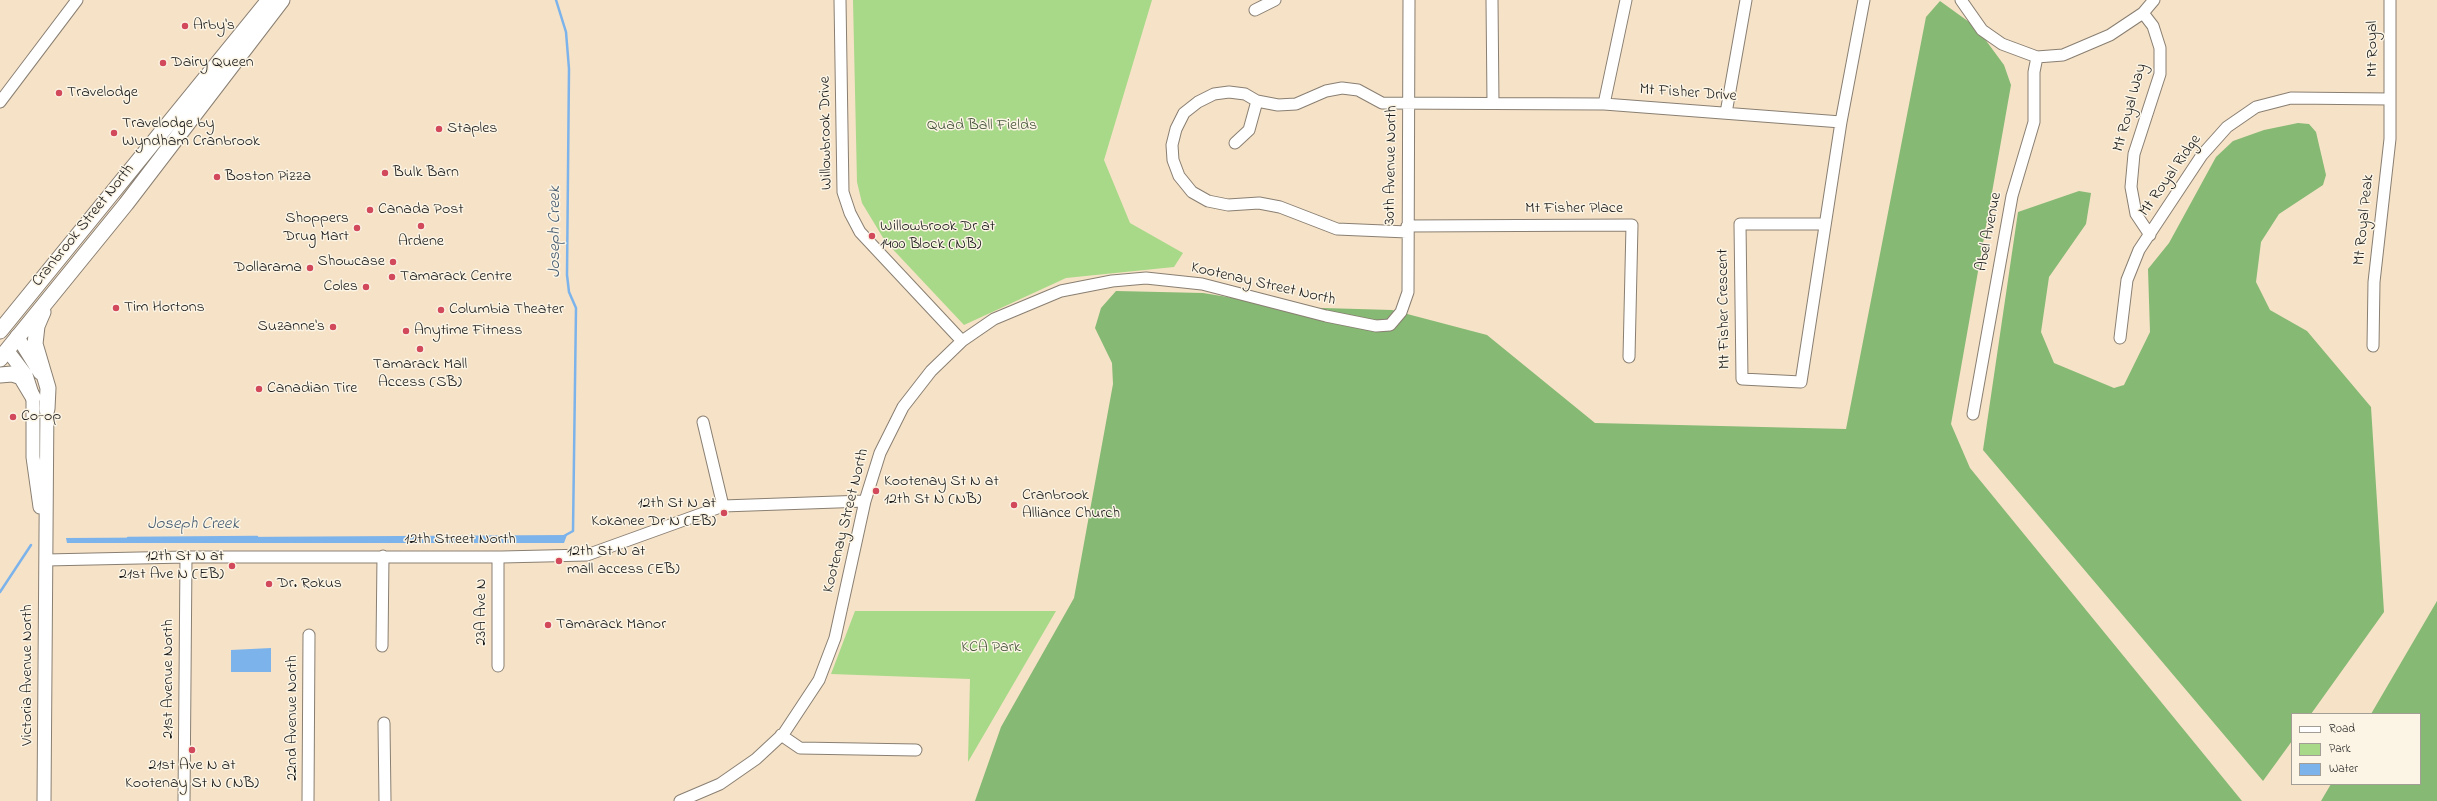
<!DOCTYPE html>
<style>
body{margin:0}
#map{position:relative;width:2437px;height:801px;overflow:hidden;background:#f6e2c7;font-family:"Indie Flower",sans-serif}
canvas{display:block}
.legend{position:absolute;left:2291px;top:713px;width:130px;height:72px;box-sizing:border-box;background:#fcf5e5;border:1px solid #a29e95;margin:0;padding:5px 7px;list-style:none;font-size:12px;color:#1c1c1c}
.legend li{display:flex;align-items:center;gap:8px;height:20px}
.legend b{width:20px;border:1px solid #a29e95}
</style>
<div id="map">
<canvas width="2437" height="801"></canvas>
<ul class="legend">
<li><b style="height:5px;background:#fff"></b>Road</li>
<li><b style="height:11px;background:#a7d988"></b>Park</li>
<li><b style="height:11px;background:#7cb3eb"></b>Water</li>
</ul>
</div>
<script>
const ctx = document.querySelector('canvas').getContext('2d');
ctx.lineJoin = 'round';
function fill(path, color) {
  ctx.fillStyle = color;
  ctx.fill(path, 'evenodd');
}
function poly(rows) {
  const path = new Path2D();
  for (const r of rows) {
    path.moveTo(r[0], r[1]);
    for (let i = 2; i < r.length; i += 2) path.lineTo(r[i], r[i + 1]);
  }
  return path;
}
function stroke(path, color, width, dash) {
  ctx.strokeStyle = color;
  ctx.lineWidth = width;
  ctx.lineCap = dash ? 'butt' : 'round';
  ctx.setLineDash(dash || []);
  ctx.stroke(path);
}
function write(font, color, halo, rows, align = 'center') {
  ctx.font = font + ' "Indie Flower",sans-serif';
  ctx.lineWidth = 3;
  ctx.setLineDash([]);
  ctx.textBaseline = 'middle';
  ctx.strokeStyle = halo;
  ctx.fillStyle = color;
  for (const [text, x, y, turn = 0] of rows) {
    ctx.save();
    ctx.translate(x, y);
    ctx.rotate((+turn || 0) * Math.PI / 180);
    ctx.textAlign = isNaN(turn) ? turn : align;
    if (halo) ctx.strokeText(text, 0, 0);
    ctx.fillText(text, 0, 0);
    ctx.restore();
  }
}
const green = poly([
 [853,0,1152,0,1104,160,1130,223,1183,253,1174,267,1066,278,964,325,885,241,862,203,857,182],
 [855,611,1056,611,968,762,970,679,831,674]
]);
const forest = poly([
 [1940,1,1976,27,2004,65,2011,85,1951,424,1970,468,2242,801,975,801,1001,727,1074,598,1113,384,1112,363,1095,328,1101,308,1116,291,1203,293,1288,307,1392,310,1487,335,1595,423,1846,429,1926,17],
 [2298,123,2309,124,2316,132,2326,175,2323,185,2279,214,2261,242,2256,282,2270,310,2307,331,2371,407,2384,612,2311,714,2292,714,2292,741,2263,781,1983,450,2018,212,2079,191,2091,193,2086,224,2049,277,2041,332,2054,363,2114,388,2124,385,2150,332,2148,269,2169,243,2216,157,2233,141,2264,130],
 [2437,601,2437,801,2321,801,2331,784,2420,784,2420,714,2371,714]
]);
const water = poly([
 [567,535,564,543,67,543,66,538],
 [271,648,271,672,231,672,231,650]
]);
const stream = poly([
 [556,0,566,32,569,69,567,275,569,292,576,308,573,531,564,536],
 [128,538,257,537],
 [0,592,31,545]
]);
const minor = poly([
 [840,0,843,192,850,213,860,232,962,341],
 [1492,0,1493,103],
 [1961,0,1982,30,2002,44,2037,57,2063,55,2110,35,2143,13,2154,0],
 [1255,10,1275,0],
 [2143,13,2153,26,2160,48,2160,74,2134,154,2131,187,2136,214,2150,235],
 [0,102,77,0],
 [1604,104,1626,0],
 [1726,113,1746,0],
 [1235,143,1249,130,1257,101],
 [1825,224,1740,224,1742,379,1801,382,1841,122,1864,0],
 [1407,226,1632,225,1629,357],
 [1407,232,1337,229,1280,207,1259,203,1228,205,1208,201,1192,192,1179,176,1173,160,1172,145,1176,129,1184,113,1198,102,1214,94,1229,92,1245,94,1257,101,1278,105,1296,104,1326,91,1342,88,1358,90,1382,103,1604,104,1841,122],
 [2120,338,2127,280,2139,250,2202,155,2227,127,2256,107,2291,98,2389,99],
 [2373,346,2374,282,2390,139,2390,0],
 [1973,414,2012,196,2034,122,2034,72,2037,57],
 [703,422,723,506],
 [498,557,498,666],
 [46,560,186,557,502,557,587,555,723,506,865,501],
 [382,646,383,556],
 [384,723,385,801],
 [781,735,800,748,916,750],
 [184,801,186,557],
 [308,801,309,635],
 [680,801,720,784,756,759,784,733,819,680,835,638,865,501,880,453,903,407,931,371,962,341,994,319,1061,291,1112,281,1146,278,1202,284,1326,316,1376,326,1390,325,1401,312,1408,292,1409,0]
]);
const major = poly([
 [17,336,40,373],
 [7,350,26,375,33,397,33,457,40,507],
 [44,801,47,400]
]);
const highway = poly([
 [43,312,37,326,35,344,48,388,47,409],
 [0,331,269,0],
 [0,359,126,204,282,0],
 [0,375,12,374,21,377,33,397]
]);
const markers = [
 [185,26,4,"#d1495b"],
 [163,63,4,"#d1495b"],
 [59,93,4,"#d1495b"],
 [439,129,4,"#d1495b"],
 [114,133,4,"#d1495b"],
 [385,173,4,"#d1495b"],
 [217,177,4,"#d1495b"],
 [370,210,4,"#d1495b"],
 [421,226,4,"#d1495b"],
 [357,228,4,"#d1495b"],
 [872,236,4,"#d1495b"],
 [393,262,4,"#d1495b"],
 [310,268,4,"#d1495b"],
 [392,277,4,"#d1495b"],
 [366,287,4,"#d1495b"],
 [116,308,4,"#d1495b"],
 [441,310,4,"#d1495b"],
 [333,327,4,"#d1495b"],
 [406,331,4,"#d1495b"],
 [420,349,4,"#d1495b"],
 [259,389,4,"#d1495b"],
 [13,417,4,"#d1495b"],
 [876,491,4,"#d1495b"],
 [1014,505,4,"#d1495b"],
 [724,513,4,"#d1495b"],
 [559,561,4,"#d1495b"],
 [232,566,4,"#d1495b"],
 [269,584,4,"#d1495b"],
 [548,625,4,"#d1495b"],
 [192,750,4,"#d1495b"]
];
const poiNames = [
 ["Arby's",193,26],
 ["Dairy Queen",171,63],
 ["Travelodge",67,93],
 ["Travelodge by",122,124],
 ["Wyndham Cranbrook",122,142],
 ["Staples",447,129],
 ["Bulk Barn",393,173],
 ["Boston Pizza",225,177],
 ["Canada Post",378,210],
 ["Shoppers",349,219,"right"],
 ["Drug Mart",349,237,"right"],
 ["Willowbrook Dr at",880,227],
 ["1400 Block (NB)",880,245],
 ["Ardene",421,242,"center"],
 ["Showcase",385,262,"right"],
 ["Dollarama",302,268,"right"],
 ["Tamarack Centre",400,277],
 ["Coles",358,287,"right"],
 ["Tim Hortons",124,308],
 ["Columbia Theater",449,310],
 ["Suzanne's",325,327,"right"],
 ["Anytime Fitness",414,331],
 ["Tamarack Mall",420,365,"center"],
 ["Access (SB)",420,383,"center"],
 ["Canadian Tire",267,389],
 ["Co-op",21,417],
 ["Kootenay St N at",884,482],
 ["12th St N (NB)",884,500],
 ["Cranbrook",1022,496],
 ["Alliance Church",1022,514],
 ["12th St N at",716,504,"right"],
 ["Kokanee Dr N (EB)",716,522,"right"],
 ["12th St N at",567,552],
 ["mall access (EB)",567,570],
 ["12th St N at",224,557,"right"],
 ["21st Ave N (EB)",224,575,"right"],
 ["Dr. Rokus",277,584],
 ["Tamarack Manor",556,625],
 ["21st Ave N at",192,766,"center"],
 ["Kootenay St N (NB)",192,784,"center"]
];
const streetNames = [
 ["Mt Royal",2373,49,-90],
 ["Mt Fisher Drive",1688,94,4],
 ["Mt Royal Way",2131,108,-75],
 ["Willowbrook Drive",827,133,-91],
 ["30th Avenue North",1392,165,-89],
 ["Mt Royal Ridge",2171,176,-55],
 ["Mt Fisher Place",1574,209],
 ["Mt Royal Peak",2365,220,-84],
 ["Cranbrook Street North",84,226,-51],
 ["Abel Avenue",1990,232,-79],
 ["Kootenay Street North",1263,285,13],
 ["Mt Fisher Crescent",1725,309,-91],
 ["Kootenay Street North",847,521,-76],
 ["12th Street North",460,540],
 ["23A Ave N",482,612,-90],
 ["Victoria Avenue North",28,675,-90],
 ["21st Avenue North",169,679,-90],
 ["22nd Avenue North",293,718,-90]
];
const parkNames = [
 ["Quad Ball Fields",982,126],
 ["KCA Park",991,648]
];
const waterNames = [
 ["Joseph Creek",556,232,-90],
 ["Joseph Creek",193,525]
];
fill(green, '#a7d988');
fill(forest, '#85b974');
fill(water, '#7cb3eb');
stroke(stream, '#7cb3eb', 2.5);
stroke(minor, '#897f72', 13);
stroke(major, '#897f72', 15);
stroke(highway, '#897f72', 17);
stroke(minor, '#fff', 11);
stroke(major, '#fff', 13);
stroke(highway, '#fff', 15);
for (const [x, y, r, color] of markers) {
  const dot = new Path2D();
  dot.arc(x, y, r, 0, 2 * Math.PI);
  ctx.fillStyle = color;
  ctx.fill(dot);
  stroke(dot, '#fcf5e5', 1.5);
}
write('16px', '#1c1c1c', '#fcf5e5', poiNames, 'left');
write('16px', '#1c1c1c', '#fcf5e5', streetNames);
write('16px', '#46553c', '#fcf5e5', parkNames);
write('italic 17px', '#42586f', '#fcf5e5', waterNames);
</script>
